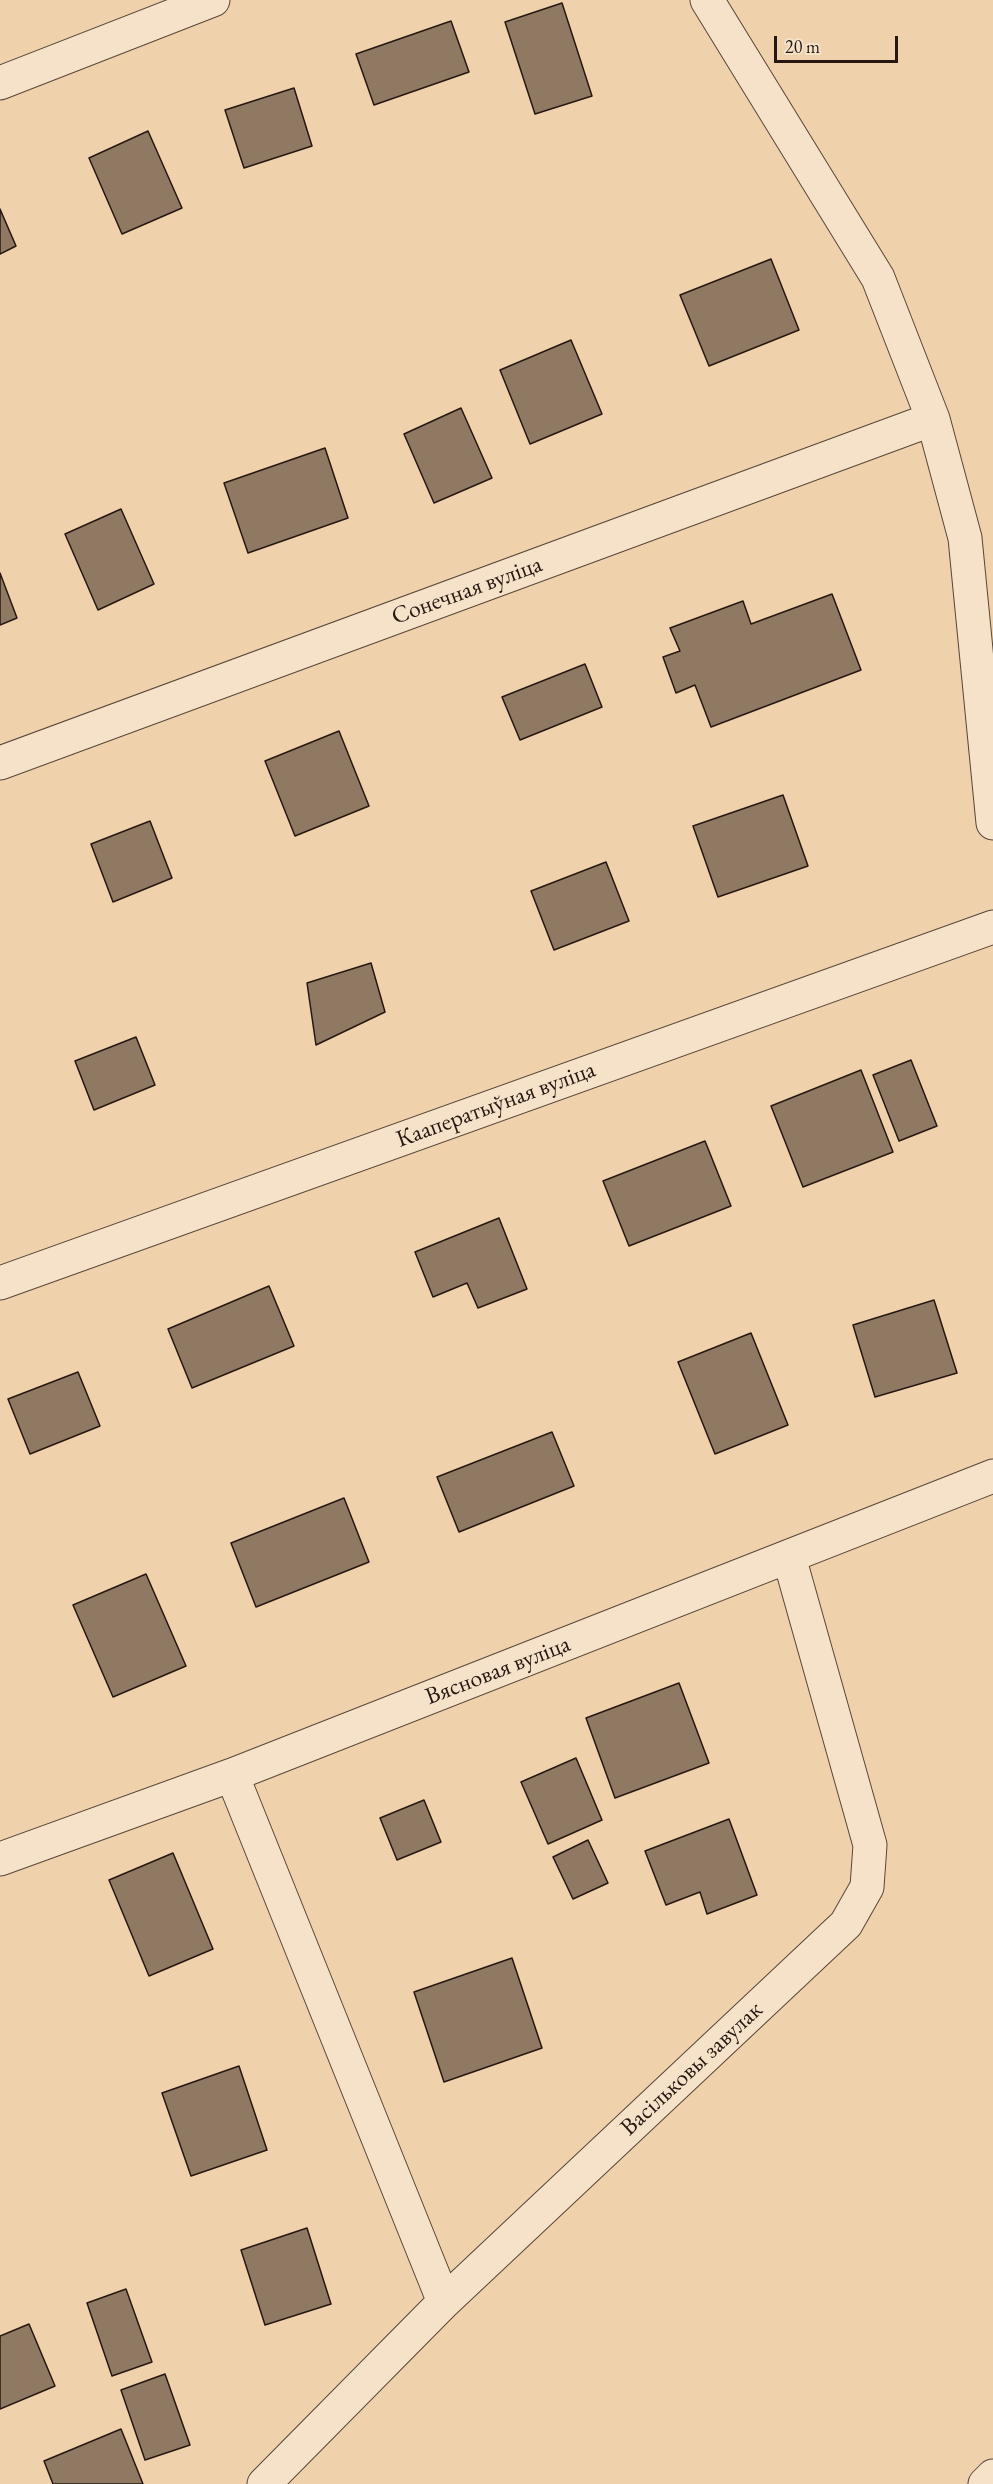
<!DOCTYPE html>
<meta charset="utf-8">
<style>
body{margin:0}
#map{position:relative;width:993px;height:2484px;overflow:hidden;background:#efd2ac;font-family:"EB Garamond",serif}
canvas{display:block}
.scale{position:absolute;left:774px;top:36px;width:124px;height:27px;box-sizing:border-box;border:3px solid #261811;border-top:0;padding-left:8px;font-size:18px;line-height:21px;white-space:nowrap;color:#261811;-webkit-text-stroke:4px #f5e2c9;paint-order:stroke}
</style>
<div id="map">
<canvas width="993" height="2484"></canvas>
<div class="scale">20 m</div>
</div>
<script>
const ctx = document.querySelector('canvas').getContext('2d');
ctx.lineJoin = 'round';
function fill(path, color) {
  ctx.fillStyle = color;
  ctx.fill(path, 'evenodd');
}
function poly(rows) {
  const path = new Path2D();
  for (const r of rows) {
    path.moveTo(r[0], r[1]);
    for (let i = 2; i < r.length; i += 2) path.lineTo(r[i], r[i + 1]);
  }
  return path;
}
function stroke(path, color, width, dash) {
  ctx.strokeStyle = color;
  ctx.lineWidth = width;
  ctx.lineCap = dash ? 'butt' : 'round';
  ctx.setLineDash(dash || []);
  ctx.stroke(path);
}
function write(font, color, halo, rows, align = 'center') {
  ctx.font = font + ' "EB Garamond",serif';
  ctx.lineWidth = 4.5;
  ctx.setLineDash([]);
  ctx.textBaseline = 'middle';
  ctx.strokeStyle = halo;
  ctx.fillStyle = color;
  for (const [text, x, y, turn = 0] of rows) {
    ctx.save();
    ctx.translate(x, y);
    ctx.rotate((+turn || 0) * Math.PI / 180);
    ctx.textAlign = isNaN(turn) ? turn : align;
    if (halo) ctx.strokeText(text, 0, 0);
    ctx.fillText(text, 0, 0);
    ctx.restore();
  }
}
const building = poly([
 [562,3,592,96,535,114,505,22,562,3],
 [451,21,469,72,374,105,356,54,451,21],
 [294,88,312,146,244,168,225,110,294,88],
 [148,131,182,208,122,234,89,158,148,131],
 [0,209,16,246,0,254,0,209],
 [771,259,799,330,709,366,680,295,771,259],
 [571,340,602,414,530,444,500,370,571,340],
 [461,408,492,478,434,503,404,434,461,408],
 [325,448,348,518,248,553,224,483,325,448],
 [121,509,154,584,98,610,65,534,121,509],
 [0,573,17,618,0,625,0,573],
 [832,594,861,670,711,727,695,685,676,693,663,657,680,651,670,628,743,601,751,624,832,594],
 [585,664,602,707,520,740,502,697,585,664],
 [339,731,369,806,295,836,265,761,339,731],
 [783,795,808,866,718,897,693,826,783,795],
 [150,821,172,878,113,902,91,844,150,821],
 [606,862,629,921,554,950,531,891,606,862],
 [371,963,385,1012,316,1045,307,983,371,963],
 [136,1037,155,1085,94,1110,75,1061,136,1037],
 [911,1060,937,1126,899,1141,873,1075,911,1060],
 [861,1070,893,1152,803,1187,771,1106,861,1070],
 [705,1141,731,1206,629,1246,603,1181,705,1141],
 [499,1218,527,1289,478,1308,467,1283,433,1297,415,1252,499,1218],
 [269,1286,294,1346,192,1388,168,1329,269,1286],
 [934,1300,957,1373,875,1397,853,1325,934,1300],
 [751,1333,788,1425,715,1454,678,1362,751,1333],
 [78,1372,100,1426,30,1454,8,1399,78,1372],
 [552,1432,574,1486,459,1532,437,1477,552,1432],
 [344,1498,369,1562,256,1607,231,1543,344,1498],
 [146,1574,186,1666,113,1697,73,1605,146,1574],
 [679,1683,709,1763,615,1798,586,1718,679,1683],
 [576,1758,602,1820,548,1844,521,1782,576,1758],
 [424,1800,441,1842,397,1860,380,1818,424,1800],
 [729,1819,757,1895,707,1914,700,1892,666,1905,645,1851,729,1819],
 [588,1840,608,1883,573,1899,553,1857,588,1840],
 [173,1853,213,1949,149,1976,109,1880,173,1853],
 [512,1958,542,2048,444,2082,414,1992,512,1958],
 [239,2066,267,2150,191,2176,162,2093,239,2066],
 [307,2228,331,2304,265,2325,241,2250,307,2228],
 [126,2289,152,2362,112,2376,87,2303,126,2289],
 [29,2324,55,2386,0,2409,0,2336,29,2324],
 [165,2374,190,2445,145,2460,121,2390,165,2374],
 [121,2429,143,2484,53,2484,44,2461,121,2429]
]);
const minor = poly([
 [707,0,878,278,933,419,965,538,993,823],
 [0,83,213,0],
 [0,763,933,419],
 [0,1283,993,927],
 [232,1775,444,2302],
 [0,1859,232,1775,993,1476],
 [264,2484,444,2302,846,1924,867,1887,870,1845,789,1557]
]);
const tertiary = poly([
 [985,2484,993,2476]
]);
const streetNames = [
 ["Сонечная вуліца",467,591,-20],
 ["Кааператыўная вуліца",496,1105,-20],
 ["Вясновая вуліца",498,1671,-21],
 ["Васільковы завулак",692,2069,-43]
];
fill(building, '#8f7962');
stroke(building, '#261811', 1.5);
stroke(minor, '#584638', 35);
stroke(tertiary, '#584638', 35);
stroke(minor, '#f5e2c9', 33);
stroke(tertiary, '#f5e2c9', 33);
write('24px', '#261811', '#f5e2c9', streetNames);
</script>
